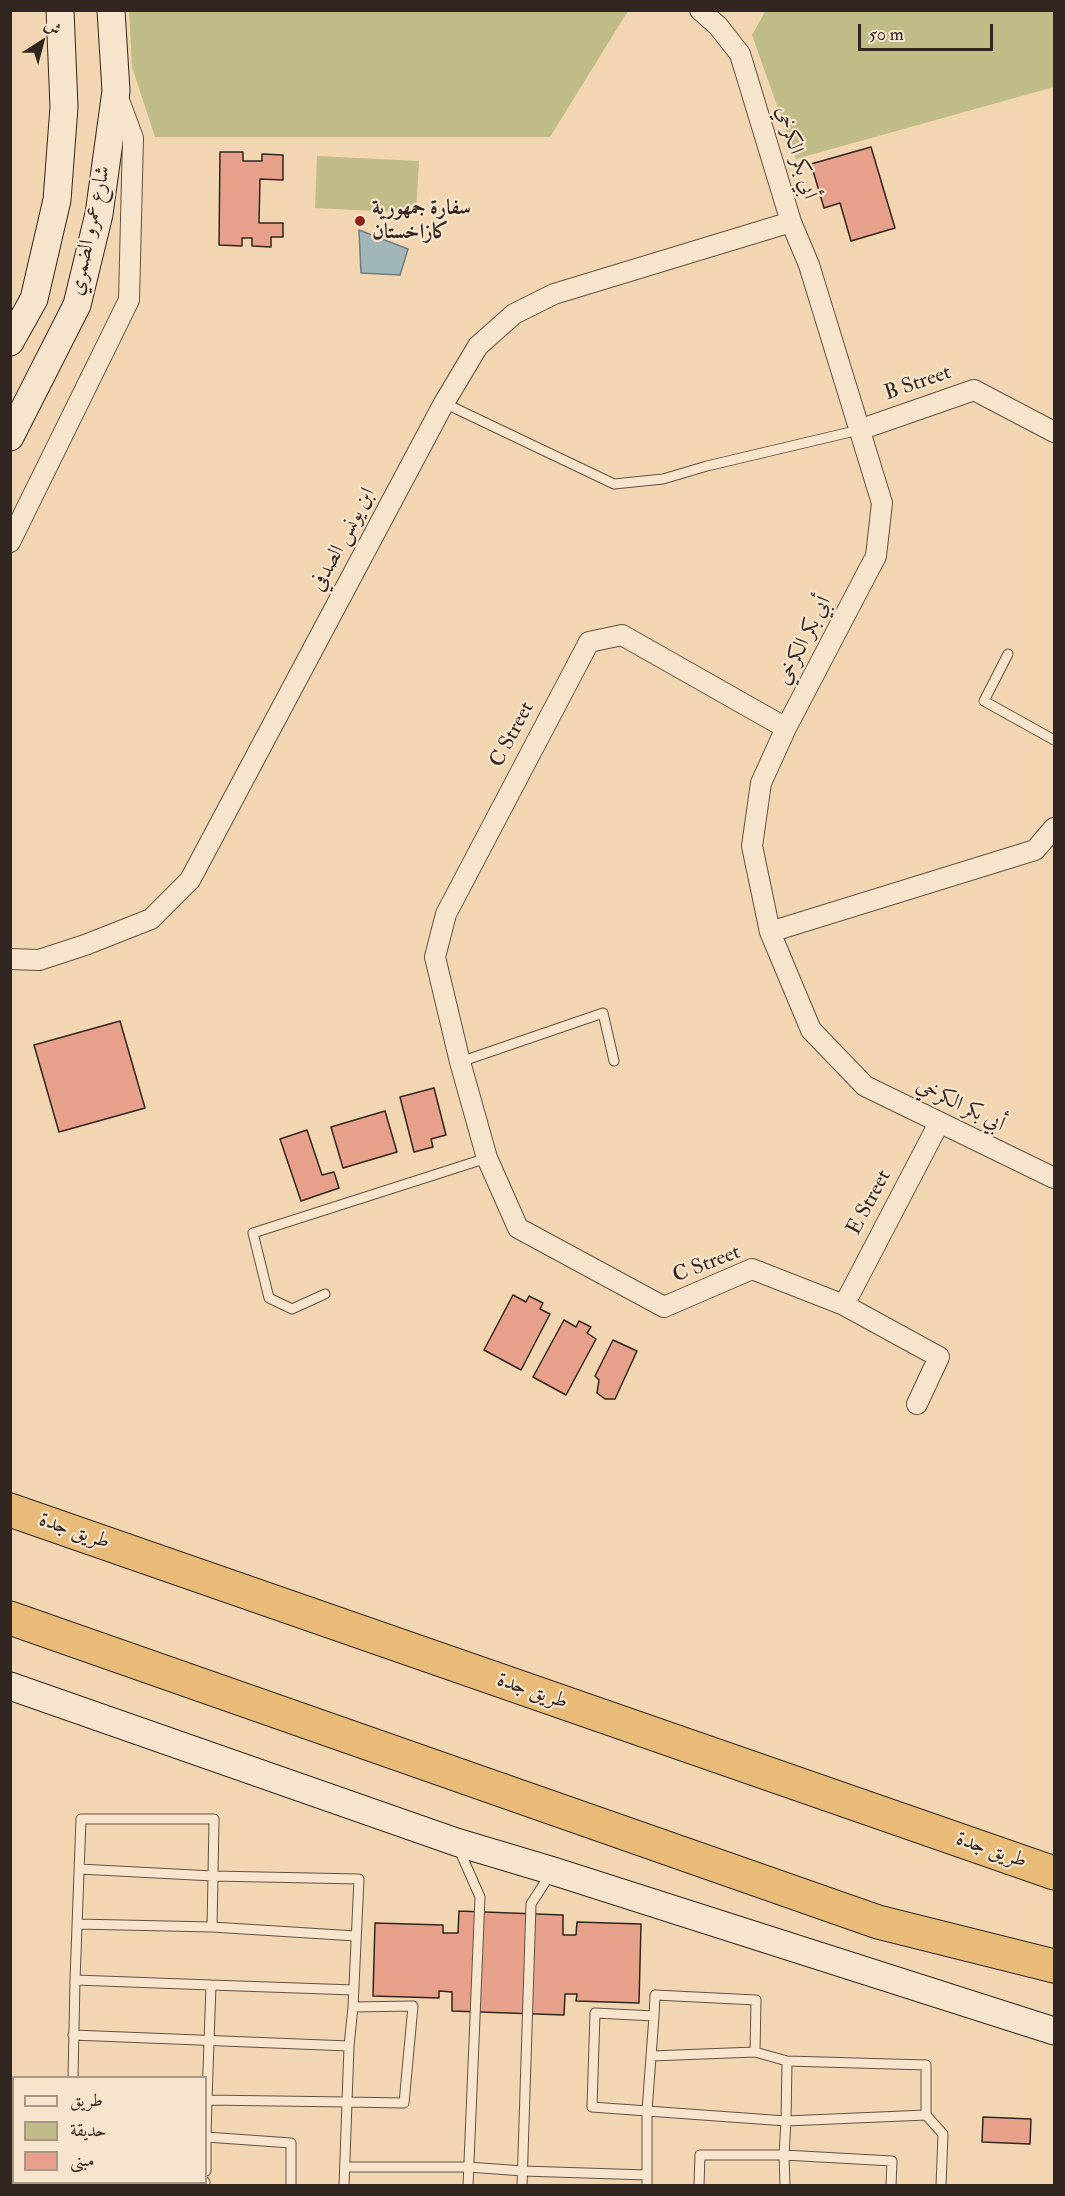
<!DOCTYPE html>
<meta charset="utf-8">
<style>
body{margin:0}
#map{position:relative;width:1065px;height:2196px;overflow:hidden;background:#f1d6b1;font-family:"IM FELL Double Pica",Amiri,serif}
canvas{display:block}
.frame{position:absolute;inset:0;border:12px solid #31261f;pointer-events:none}
.legend{position:absolute;left:12px;top:2076px;width:195px;height:108px;box-sizing:border-box;background:#f6e4cc;border:2px solid #a79887;margin:0;padding:8px 10px;list-style:none;font-size:18px;color:#31261f}
.legend li{display:flex;align-items:center;gap:12px;height:30px}
.legend b{width:30px;border:2px solid #a79887}
.north{position:absolute;left:12px;top:12px;width:60px;height:60px;-webkit-text-stroke:4px #f6e4cc;paint-order:stroke;rotate:36deg;font-size:16px;font-weight:700;line-height:24px;text-align:center;color:#31261f}
.north::after{content:'';display:block;margin:auto;width:21px;height:27px;background:#31261f;clip-path:polygon(50% 0,100% 100%,50% 72%,0 100%)}
.scale{position:absolute;left:858px;top:24px;width:135px;height:27px;box-sizing:border-box;border:3px solid #31261f;border-top:0;padding-left:8px;font-size:18px;line-height:21px;white-space:nowrap;color:#31261f;-webkit-text-stroke:4px #f6e4cc;paint-order:stroke}
</style>
<div id="map">
<canvas width="1065" height="2196"></canvas>
<div class="frame"></div>
<ul class="legend">
<li><b style="height:8px;background:#f6e4cc"></b>طريق</li>
<li><b style="height:16px;background:#c0bc88"></b>حديقة</li>
<li><b style="height:16px;background:#e7a18b"></b>مبنى</li>
</ul>
<div class="north">ش</div>
<div class="scale">50 m</div>
</div>
<script>
const ctx = document.querySelector('canvas').getContext('2d');
ctx.lineJoin = 'round';
function fill(path, color) {
  ctx.fillStyle = color;
  ctx.fill(path, 'evenodd');
}
function poly(rows) {
  const path = new Path2D();
  for (const r of rows) {
    path.moveTo(r[0], r[1]);
    for (let i = 2; i < r.length; i += 2) path.lineTo(r[i], r[i + 1]);
  }
  return path;
}
function stroke(path, color, width, dash) {
  ctx.strokeStyle = color;
  ctx.lineWidth = width;
  ctx.lineCap = dash ? 'butt' : 'round';
  ctx.setLineDash(dash || []);
  ctx.stroke(path);
}
function write(font, color, halo, rows, align = 'center') {
  ctx.font = font + ' "IM FELL Double Pica",Amiri,serif';
  ctx.lineWidth = 4.5;
  ctx.setLineDash([]);
  ctx.textBaseline = 'middle';
  ctx.strokeStyle = halo;
  ctx.fillStyle = color;
  for (const [text, x, y, turn = 0] of rows) {
    ctx.save();
    ctx.translate(x, y);
    ctx.rotate((+turn || 0) * Math.PI / 180);
    ctx.textAlign = isNaN(turn) ? turn : align;
    if (halo) ctx.strokeText(text, 0, 0);
    ctx.fillText(text, 0, 0);
    ctx.restore();
  }
}
const green = poly([
 [766,10,1054,11,1054,87,796,159,752,35],
 [129,11,129,10,628,11,550,137,155,137,132,67],
 [317,156,419,161,416,213,315,208]
]);
const water = poly([
 [359,230,408,249,400,275,361,273,359,230]
]);
const building = poly([
 [871,147,895,228,851,241,840,203,824,208,811,164,871,147],
 [220,152,243,152,243,161,262,161,262,154,283,155,283,180,260,179,259,223,283,223,283,237,271,237,271,247,252,246,252,238,242,238,242,246,219,245,220,152],
 [120,1021,145,1108,59,1132,34,1045,120,1021],
 [434,1088,446,1135,431,1139,433,1147,414,1152,400,1097,434,1088],
 [385,1111,397,1152,343,1168,331,1127,385,1111],
 [307,1130,322,1175,334,1172,339,1188,301,1201,280,1139,307,1130],
 [513,1295,526,1302,529,1296,543,1303,540,1309,550,1314,521,1370,484,1350,513,1295],
 [564,1320,576,1327,579,1321,591,1327,587,1333,596,1339,566,1395,533,1377,564,1320],
 [613,1340,637,1351,615,1399,605,1399,597,1393,599,1380,595,1376,613,1340],
 [459,1911,563,1915,563,1935,576,1935,577,1922,641,1924,639,2003,576,2001,577,1994,565,1994,564,2015,452,2011,452,1992,439,1991,439,1998,373,1996,375,1923,443,1925,443,1933,458,1933,459,1911],
 [983,2117,1031,2119,1030,2144,982,2142,983,2117]
]);
const lane = poly([
 [444,403,614,484,663,479,707,466,859,430],
 [1008,654,984,701,1054,740],
 [460,1062,603,1013,614,1061],
 [325,1294,292,1309,269,1298,253,1233,487,1158],
 [458,1847,480,1897,468,2186],
 [77,1924,212,1927,213,1876,79,1869],
 [212,1927,356,1936],
 [211,1985,354,1990],
 [654,2016,647,2111,592,2107,595,2013,654,2016,655,1995,756,2000,755,2052,787,2061],
 [73,2035,349,2046,353,2007],
 [651,2056,755,2052],
 [73,2078,75,1980],
 [206,2100,207,2100,347,2102,404,2103,413,2006,353,2007,359,1879,213,1876,214,1819,81,1819,75,1980,211,1985,209,2042,207,2100,206,2137,206,2171],
 [206,2137,291,2143,291,2186],
 [345,2167,468,2167,523,2171,647,2175],
 [49,2186,49,2182],
 [105,2186,105,2182],
 [205,2186,205,2182],
 [344,2186,349,2046],
 [522,2186,531,1904,551,1873],
 [647,2186,647,2111,786,2121,787,2061,926,2065,926,2115,943,2134,941,2186],
 [699,2186,700,2155,784,2155,786,2121,926,2115],
 [785,2186,784,2155,892,2161,891,2186]
]);
const street = poly([
 [700,10,718,26,740,54,791,222,809,265,882,503,876,556,786,728,761,783,752,846,770,932,811,1030,865,1086,1054,1178],
 [859,430,974,390,1054,432],
 [10,542,129,300,133,138,117,95],
 [786,728,622,635,589,642,446,914,435,957,460,1062,487,1158,518,1228,664,1307,752,1269,844,1305,939,1357,917,1404],
 [770,932,1035,850,1054,828],
 [10,959,39,960,85,945,151,919,190,880,444,403,478,346,514,314,554,294,791,222],
 [844,1305,939,1123]
]);
const secondary = poly([
 [10,342,34,299,57,200,64,107,60,10],
 [10,437,77,305,99,214,116,91,111,10],
 [10,1686,456,1842,553,1871,1054,2031]
]);
const highway = poly([
 [10,1510,1054,1873],
 [10,1618,878,1922,1054,1966]
]);
const markers = [
 [360,221,6,"#8f2418"]
];
const streetNames = [
 ["أبي بكر الكرخي",795,153,73],
 ["شارع عمرو الضمري",91,231,-78],
 ["B Street",918,384,-19],
 ["ابن يونس الصدفي",344,540,-62],
 ["أبي بكر الكرخي",805,641,-63],
 ["C Street",513,735,-62],
 ["أبي بكر الكرخي",960,1106,26],
 ["E Street",870,1203,-62],
 ["C Street",707,1265,-21],
 ["طريق جدة",74,1532,19],
 ["طريق جدة",532,1692,19],
 ["طريق جدة",991,1851,19]
];
const poiNames = [
 ["سفارة جمهورية",372,209],
 ["كازاخستان",372,233]
];
fill(green, '#c0bc88');
fill(water, '#a1b6b8');
stroke(water, '#747c7b', 1.5);
fill(building, '#e7a18b');
stroke(building, '#31261f', 1.5);
stroke(lane, '#615244', 11);
stroke(street, '#615244', 22);
stroke(secondary, '#31261f', 29);
stroke(highway, '#31261f', 35);
stroke(lane, '#f6e4cc', 9);
stroke(street, '#f6e4cc', 20);
stroke(secondary, '#f6e4cc', 27);
stroke(highway, '#e8bb78', 33);
for (const [x, y, r, color] of markers) {
  const dot = new Path2D();
  dot.arc(x, y, r, 0, 2 * Math.PI);
  ctx.fillStyle = color;
  ctx.fill(dot);
  stroke(dot, '#f6e4cc', 2);
}
write('21px', '#31261f', '#f6e4cc', streetNames);
write('bold 21px', '#31261f', '#f6e4cc', poiNames, 'left');
</script>
